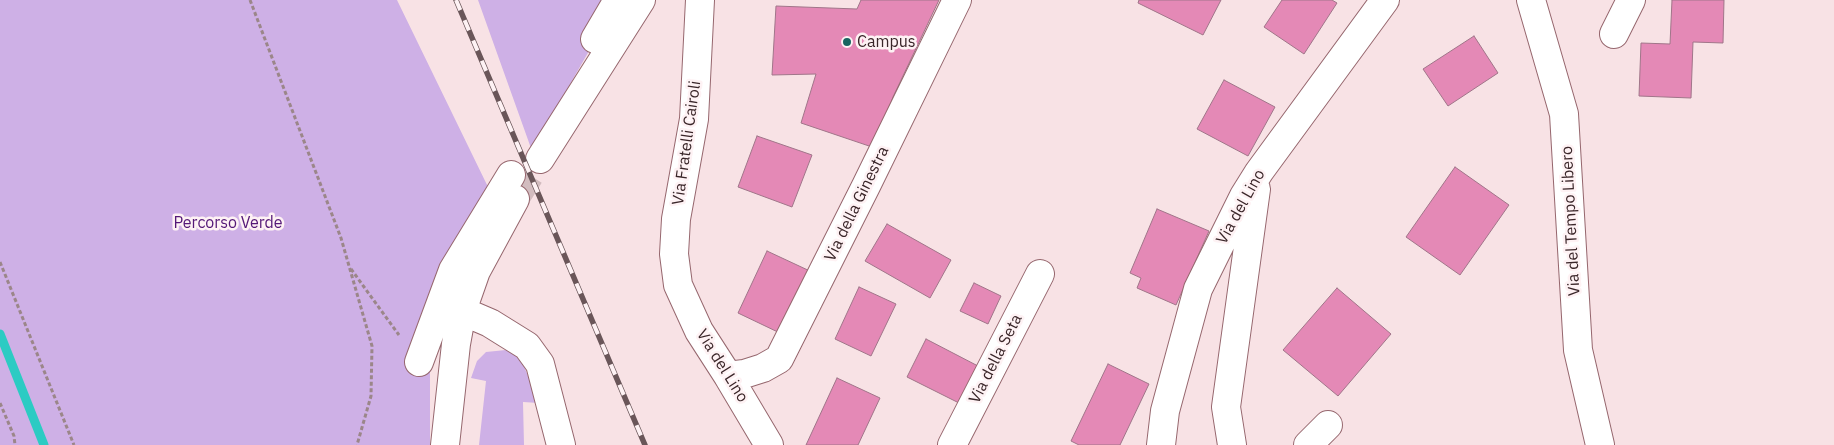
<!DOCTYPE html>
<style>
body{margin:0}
canvas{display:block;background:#f8e2e5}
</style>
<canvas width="1834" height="445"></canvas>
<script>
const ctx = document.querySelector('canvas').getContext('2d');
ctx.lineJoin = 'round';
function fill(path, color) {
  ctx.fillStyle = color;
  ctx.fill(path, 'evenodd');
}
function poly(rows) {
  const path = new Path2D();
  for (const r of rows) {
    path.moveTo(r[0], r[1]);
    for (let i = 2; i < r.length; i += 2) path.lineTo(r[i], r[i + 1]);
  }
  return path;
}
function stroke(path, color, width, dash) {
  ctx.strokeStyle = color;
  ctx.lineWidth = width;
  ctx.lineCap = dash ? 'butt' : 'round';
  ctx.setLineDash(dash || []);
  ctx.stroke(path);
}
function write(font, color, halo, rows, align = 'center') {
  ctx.font = font + ' "IBM Plex Sans",sans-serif';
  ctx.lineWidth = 5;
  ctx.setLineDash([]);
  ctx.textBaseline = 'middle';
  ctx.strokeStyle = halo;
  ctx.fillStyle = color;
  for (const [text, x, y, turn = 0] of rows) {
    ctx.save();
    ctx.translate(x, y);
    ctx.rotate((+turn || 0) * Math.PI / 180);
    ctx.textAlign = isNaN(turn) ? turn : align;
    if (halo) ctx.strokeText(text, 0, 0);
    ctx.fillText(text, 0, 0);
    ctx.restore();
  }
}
const green = poly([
 [0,0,397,0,489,189,430,320,430,445,0,445],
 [478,0,618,0,532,151],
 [506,350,519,354,539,403,523,402,524,445,479,445,486,381,471,378,477,361,486,352]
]);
const stream = poly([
 [0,334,44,445]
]);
const building = poly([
 [861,0,939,0,893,97,875,148,801,123,816,74,772,75,776,6,857,9,861,0],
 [1139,0,1221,0,1203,35,1138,3,1139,0],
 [1282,0,1332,0,1337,3,1304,54,1264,27,1282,0],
 [1672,0,1724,0,1723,43,1693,42,1691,98,1639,96,1641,43,1670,44,1672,0],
 [1474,36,1498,73,1448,106,1423,69,1474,36],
 [1224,80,1275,107,1248,156,1197,129,1224,80],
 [757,136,812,155,792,207,738,187,757,136],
 [1455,167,1509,205,1460,275,1406,237,1455,167],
 [1157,209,1209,231,1176,305,1137,288,1141,278,1130,273,1157,209],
 [887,224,951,260,930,298,865,261,887,224],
 [767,251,812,272,782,334,738,313,767,251],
 [974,283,1001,296,988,324,960,311,974,283],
 [859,287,896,304,871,356,835,339,859,287],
 [1337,288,1391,334,1338,396,1283,350,1337,288],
 [926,339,978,366,959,403,907,377,926,339],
 [1108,364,1149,384,1120,445,1079,445,1071,441,1108,364],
 [837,378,880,398,858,445,806,445,837,378]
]);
const minorTunnel = poly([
 [515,199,540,159]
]);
const path = poly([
 [250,0,341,238,372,346,371,396,357,445],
 [0,262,74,445],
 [351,269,399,335],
 [0,403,14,436,15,445]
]);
const minor = poly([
 [700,0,694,119,676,219,674,254,678,285,699,331,728,376,769,445],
 [1531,0,1564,114,1578,350,1600,445],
 [1614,34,1631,0],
 [595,39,618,0],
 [540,159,641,0],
 [462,311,490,323,527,346,540,364,561,445],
 [419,362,453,270,511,175],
 [728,376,744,374,763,368,779,359,866,186,957,0],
 [445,445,456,344,462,311,476,271,515,199],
 [952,445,1040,274],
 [1161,445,1165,411,1198,289,1244,196,1259,172,1385,0],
 [1232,445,1226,407,1256,189],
 [1308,445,1328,425]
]);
const rail = poly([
 [456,0,645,445]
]);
const markers = [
 [847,42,5,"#176560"]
];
const poiNames = [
 ["Campus",857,42]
];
const streetNames = [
 ["Via Fratelli Cairoli",687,143,-82],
 ["Via della Ginestra",857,204,-64],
 ["Via del Lino",1241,207,-61],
 ["Via del Tempo Libero",1571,221,-93],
 ["Via della Seta",996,359,-63],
 ["Via del Lino",722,366,58]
];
const parkNames = [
 ["Percorso Verde",228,223]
];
fill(green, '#ceb0e6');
stroke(stream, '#2ccbc3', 9);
fill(building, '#e489b6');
stroke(building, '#a07589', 1);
stroke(minorTunnel, '#d2bcbf', 28, [28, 14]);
stroke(minor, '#96676e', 30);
stroke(path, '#9b8689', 3, [4, 2.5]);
stroke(minor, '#fff', 28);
stroke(rail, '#6a5659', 5.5);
stroke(rail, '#fef2f4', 4, [11]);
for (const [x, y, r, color] of markers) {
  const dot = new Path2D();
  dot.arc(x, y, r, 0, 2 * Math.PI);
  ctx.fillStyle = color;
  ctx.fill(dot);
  stroke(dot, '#fef2f4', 2);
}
write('16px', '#3a2629', '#fef2f4', poiNames, 'left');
write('16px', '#3a2629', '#fef2f4', streetNames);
write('16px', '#541777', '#fef2f4', parkNames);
</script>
